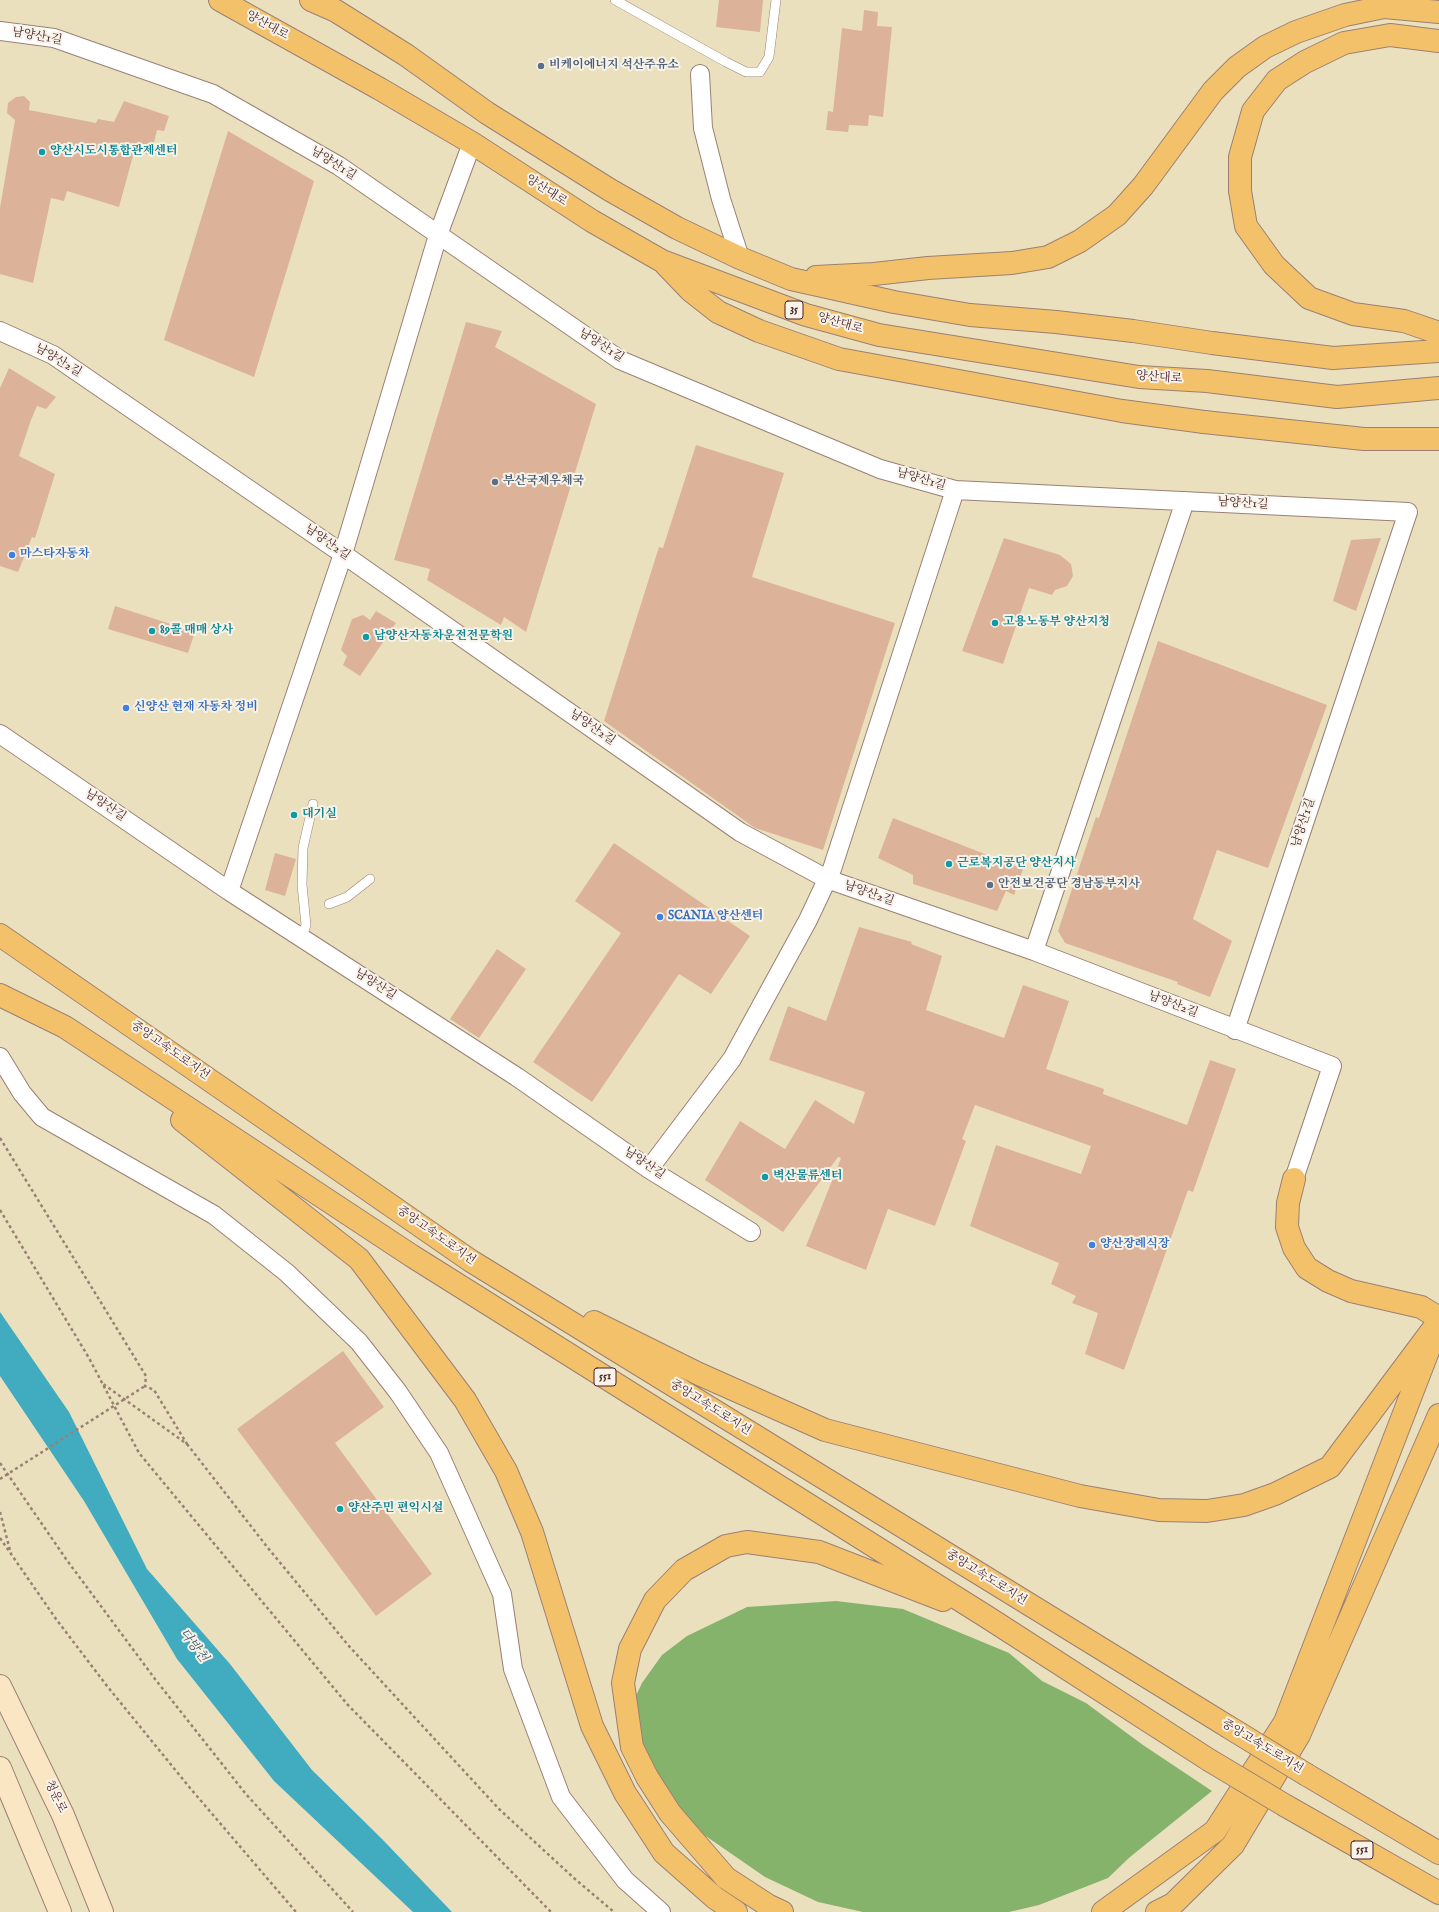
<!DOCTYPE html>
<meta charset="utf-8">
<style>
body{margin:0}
canvas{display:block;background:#ebe0bd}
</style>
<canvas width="1439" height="1912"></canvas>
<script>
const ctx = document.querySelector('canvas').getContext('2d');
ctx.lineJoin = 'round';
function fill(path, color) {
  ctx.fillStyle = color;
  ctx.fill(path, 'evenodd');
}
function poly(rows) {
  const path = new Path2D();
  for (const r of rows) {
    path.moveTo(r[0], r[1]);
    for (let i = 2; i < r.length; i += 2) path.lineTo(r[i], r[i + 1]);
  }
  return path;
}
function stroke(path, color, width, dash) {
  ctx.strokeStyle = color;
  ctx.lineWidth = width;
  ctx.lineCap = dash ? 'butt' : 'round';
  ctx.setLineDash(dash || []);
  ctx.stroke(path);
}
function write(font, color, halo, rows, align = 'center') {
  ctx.font = font + ' "IM FELL English","Noto Serif KR",serif';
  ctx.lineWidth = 4;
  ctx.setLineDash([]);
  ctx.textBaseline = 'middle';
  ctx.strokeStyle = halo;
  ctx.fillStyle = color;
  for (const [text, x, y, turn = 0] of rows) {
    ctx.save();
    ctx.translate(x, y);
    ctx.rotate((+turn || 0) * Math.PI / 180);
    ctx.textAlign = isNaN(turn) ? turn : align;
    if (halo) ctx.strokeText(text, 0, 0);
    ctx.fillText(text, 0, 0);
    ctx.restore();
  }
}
const forest = poly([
 [836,1601,903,1609,1009,1653,1042,1681,1086,1703,1143,1745,1212,1791,1130,1857,1108,1878,1039,1905,1009,1912,863,1912,818,1902,765,1877,697,1830,652,1775,634,1744,633,1702,642,1683,662,1655,687,1636,747,1607]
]);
const water = poly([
 [0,1312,69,1412,147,1569,230,1664,312,1770,382,1839,452,1912,413,1912,274,1781,177,1659,84,1501,0,1376]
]);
const building = poly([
 [719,0,763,0,760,32,716,27],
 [864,10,878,12,877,26,892,27,883,117,869,115,868,126,849,125,848,132,826,130,828,111,833,112,842,28,862,31],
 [24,96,30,102,29,110,96,123,98,119,114,122,124,101,169,116,164,131,157,130,151,155,134,152,119,207,67,191,64,201,51,198,33,283,0,274,0,208,15,120,7,113,8,103,16,97],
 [228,131,314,181,254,377,164,340],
 [466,322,502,331,495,347,596,404,526,632,504,617,501,625,427,580,430,569,394,560],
 [9,368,56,397,46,409,37,406,31,420,19,456,55,474,35,538,32,537,18,572,0,566,0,388],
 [696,445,784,473,752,577,895,623,823,850,755,828,604,721,659,547,663,548],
 [1004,538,1060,555,1071,564,1073,576,1067,586,1055,590,1052,595,1029,588,1003,664,962,651],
 [1381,538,1356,611,1333,601,1351,540],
 [115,606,195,632,188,653,108,629],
 [376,611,396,623,360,676,343,665,347,656,341,650,352,619,363,615,370,620],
 [1158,641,1327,705,1268,868,1217,850,1193,919,1232,941,1210,997,1177,984,1178,982,1065,943,1058,931,1096,817,1099,818],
 [893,818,1023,869,1014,895,1006,891,997,911,913,884,913,875,878,858],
 [614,843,750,936,711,994,679,974,592,1102,533,1062,621,933,575,901],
 [275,853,296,859,285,896,265,890],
 [859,927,912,942,911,944,942,956,926,1010,1004,1038,1023,985,1069,1001,1046,1069,1104,1089,1103,1094,1187,1125,1210,1060,1236,1069,1193,1192,1188,1190,1124,1370,1085,1354,1098,1313,1072,1303,1076,1296,1051,1284,1059,1263,970,1226,996,1145,1081,1174,1091,1146,975,1105,962,1139,966,1141,935,1226,888,1209,866,1270,806,1246,841,1158,838,1157,783,1232,705,1180,740,1121,785,1149,815,1100,854,1124,865,1092,769,1060,788,1006,826,1021],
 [497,949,526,969,479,1038,450,1019],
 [343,1351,384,1407,335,1443,432,1574,376,1616,237,1429]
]);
const path = poly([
 [0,1138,146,1376,145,1386,154,1390,187,1444,103,1384],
 [0,1210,89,1358,139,1453,347,1704,551,1912],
 [187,1444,268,1548,348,1645,417,1720,499,1809,575,1879,614,1912],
 [0,1463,66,1559,155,1679,245,1793,353,1912],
 [0,1512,11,1554],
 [0,1538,56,1619,107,1686,190,1788,296,1912]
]);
const service = poly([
 [615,0,726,62,746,72,760,72,769,57,776,0],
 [329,904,347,897,370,879],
 [302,937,306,925,302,885,303,848,313,804]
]);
const minor = poly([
 [0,31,54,38,213,94,339,166,620,360,880,469,955,490,1408,512,1235,1030],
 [700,74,703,128,721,199,740,258],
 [0,331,53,355,343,554,740,832,827,879,1034,951,1332,1066,1294,1179],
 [0,734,229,891,517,1077,649,1169,751,1232],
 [229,891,343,554,438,235,472,143],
 [1034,951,1185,501],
 [0,1057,22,1093,42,1117,214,1215,287,1273,359,1342,398,1392,439,1453,502,1594,513,1669,561,1797,625,1880,661,1912],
 [649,1169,732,1059,808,920,832,869,955,490]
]);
const secondary = poly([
 [0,1686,63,1815,102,1912],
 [0,1768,60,1912]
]);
const primary = poly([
 [220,0,380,89,472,143,592,221,662,261,806,315,879,335,1139,377,1207,381,1337,397,1439,388],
 [311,0,336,11,406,55,487,113,610,190,677,228,740,258,791,279,894,302,970,315,1056,322,1133,331,1212,343,1333,358,1439,351],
 [666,265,690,290,718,312,759,331,839,359,1122,411,1204,422],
 [816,277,874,274,928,268,1012,263,1048,257,1080,241,1117,215,1143,186,1213,91,1237,67,1265,47,1296,32,1345,15,1384,7,1439,12]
]);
const motorway = poly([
 [1439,41,1390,35,1344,43,1305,62,1277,80,1253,111,1240,157,1240,191,1246,226,1274,265,1309,298,1353,314,1404,321,1439,333],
 [1204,422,1364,439,1439,439],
 [0,935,471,1261,1227,1726],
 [0,995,65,1027,412,1256,987,1617,1209,1760],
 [182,1120,359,1259,465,1400,506,1471,532,1532,592,1726,625,1793,664,1853,715,1898,736,1912],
 [1294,1179,1288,1203,1287,1227,1294,1248,1307,1268,1328,1281,1351,1291,1421,1307,1439,1318],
 [594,1322,699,1374,825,1430,1080,1496,1159,1510,1207,1511,1244,1505,1275,1494,1330,1467,1439,1321],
 [1307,1775,1439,1853],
 [1286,1806,1439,1893],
 [782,1912,769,1906,726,1878,670,1813,647,1777,632,1747,623,1683,630,1649,655,1600,684,1570,726,1546,747,1542,819,1552,943,1600],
 [1103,1912,1215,1831,1285,1722,1430,1346],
 [1157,1912,1173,1904,1233,1845,1299,1735,1439,1415]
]);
const pathBridge = poly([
 [0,1479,145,1386]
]);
const motorwayBridge = poly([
 [1227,1726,1307,1775],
 [1209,1760,1286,1806]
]);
const markers = [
 [541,66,4,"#5c6f8a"],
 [42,152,4,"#0f9aa8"],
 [495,482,4,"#5c6f8a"],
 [12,555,4,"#3f7fe0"],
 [995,623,4,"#0f9aa8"],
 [152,631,4,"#0f9aa8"],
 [366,637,4,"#0f9aa8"],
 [126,708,4,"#3f7fe0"],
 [294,815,4,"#0f9aa8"],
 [949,864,4,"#0f9aa8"],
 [990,885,4,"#5c6f8a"],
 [660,917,4,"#3f7fe0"],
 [765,1177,4,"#0f9aa8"],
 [1092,1245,4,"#3f7fe0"],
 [340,1509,4,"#0f9aa8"]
];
const shields = [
 [794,310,18],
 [605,1377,22],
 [1362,1850,22]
];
const shieldNames = [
 ["35",794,310],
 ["551",605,1377],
 ["551",1362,1850]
];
const streetNames = [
 ["양산대로",267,26,29],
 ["남양산1길",37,37,10],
 ["남양산1길",333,164,32],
 ["양산대로",546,191,33],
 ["양산대로",840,324,16],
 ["남양산1길",601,346,33],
 ["남양산2길",58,361,31],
 ["양산대로",1159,378,4],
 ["남양산1길",921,480,16],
 ["남양산1길",1243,504,3],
 ["남양산2길",327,543,35],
 ["남양산2길",592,728,35],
 ["남양산길",105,806,34],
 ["남양산1길",1304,823,-72],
 ["남양산2길",869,894,19],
 ["남양산길",375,985,33],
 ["남양산2길",1173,1005,21],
 ["중앙고속도로지선",170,1051,35],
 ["남양산길",644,1164,34],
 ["중앙고속도로지선",436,1236,35],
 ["중앙고속도로지선",710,1408,32],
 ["중앙고속도로지선",986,1578,32],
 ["중앙고속도로지선",1262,1747,31],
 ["청운로",55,1797,64]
];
const serviceNames = [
 ["비케이에너지 석산주유소",549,66],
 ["부산국제우체국",503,482],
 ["안전보건공단 경남동부지사",998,885]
];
const cultureNames = [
 ["양산시도시통합관제센터",50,152],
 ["고용노동부 양산지청",1003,623],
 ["89콜 매매 상사",160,631],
 ["남양산자동차운전전문학원",374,637],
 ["대기실",302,815],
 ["근로복지공단 양산지사",957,864],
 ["벽산물류센터",773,1177],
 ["양산주민 편익시설",348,1509]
];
const shopNames = [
 ["마스타자동차",20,555],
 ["신양산 현재 자동차 정비",134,708],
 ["SCANIA 양산센터",668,917],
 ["양산장례식장",1100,1245]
];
const waterNames = [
 ["다방천",193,1646,53]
];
fill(forest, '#86b36c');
fill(water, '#41acc0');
fill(building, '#dcb398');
stroke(service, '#9a8074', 10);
stroke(minor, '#9a8074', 20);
stroke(secondary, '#9a8074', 24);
stroke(primary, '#9a8074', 24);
stroke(motorway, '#9a8074', 24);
stroke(path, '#9a8074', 2.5, [3, 3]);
stroke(service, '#fff', 9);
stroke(minor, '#fff', 18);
stroke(secondary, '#fbe6c4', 22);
stroke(primary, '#f4c16b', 22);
stroke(motorway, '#f4c16b', 22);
stroke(motorwayBridge, '#9a8074', 24, []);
stroke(pathBridge, '#9a8074', 2.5, [3, 3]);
stroke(motorwayBridge, '#f4c16b', 22);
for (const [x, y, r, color] of markers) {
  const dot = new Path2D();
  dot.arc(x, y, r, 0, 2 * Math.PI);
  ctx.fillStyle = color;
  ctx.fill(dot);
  stroke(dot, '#f7f3e8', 1.5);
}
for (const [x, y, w] of shields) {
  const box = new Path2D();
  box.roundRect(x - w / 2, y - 9, w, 18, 3);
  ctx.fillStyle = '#f7f3e8';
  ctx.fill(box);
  stroke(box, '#4a1f2b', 1);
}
write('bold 11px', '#4a1f2b', null, shieldNames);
write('12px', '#4a1f2b', '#f7f3e8', streetNames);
write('bold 12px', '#4e5e75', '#f7f3e8', serviceNames, 'left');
write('bold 12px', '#0d838f', '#f7f3e8', cultureNames, 'left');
write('bold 12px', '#366cbe', '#f7f3e8', shopNames, 'left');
write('italic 13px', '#465767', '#f7f3e8', waterNames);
</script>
